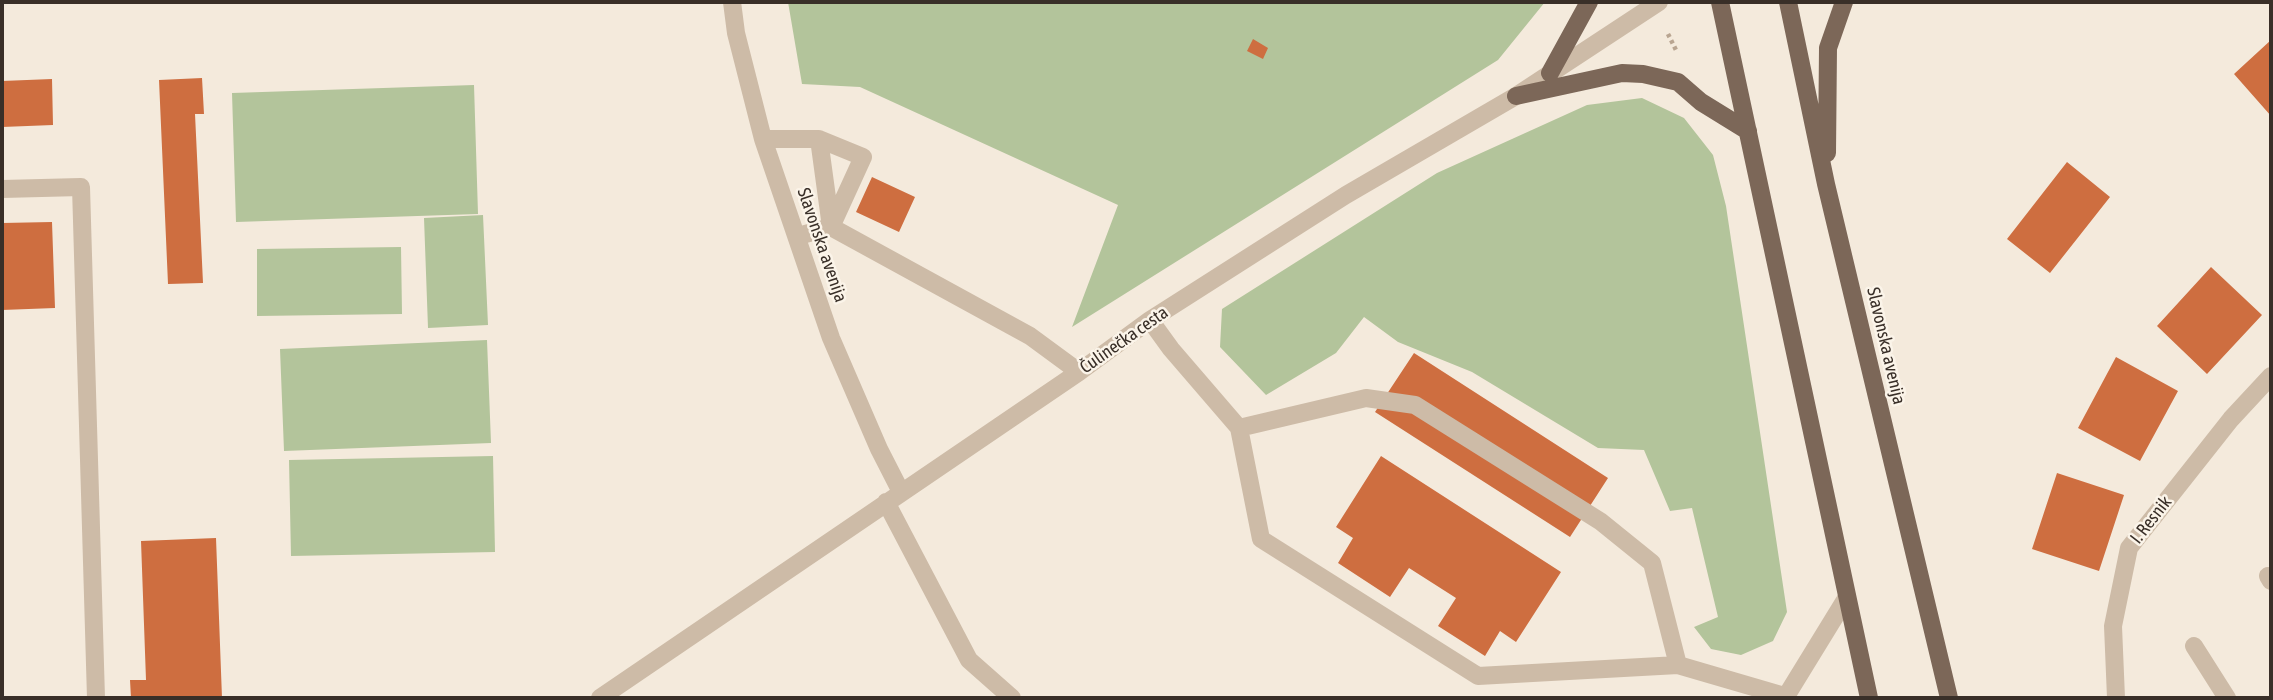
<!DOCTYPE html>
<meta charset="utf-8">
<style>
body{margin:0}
#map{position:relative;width:2273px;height:700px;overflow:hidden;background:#f4eadc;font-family:"Asap Condensed",sans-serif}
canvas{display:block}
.frame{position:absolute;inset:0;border:4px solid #392f28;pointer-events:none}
</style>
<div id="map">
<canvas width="2273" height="700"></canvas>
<div class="frame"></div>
</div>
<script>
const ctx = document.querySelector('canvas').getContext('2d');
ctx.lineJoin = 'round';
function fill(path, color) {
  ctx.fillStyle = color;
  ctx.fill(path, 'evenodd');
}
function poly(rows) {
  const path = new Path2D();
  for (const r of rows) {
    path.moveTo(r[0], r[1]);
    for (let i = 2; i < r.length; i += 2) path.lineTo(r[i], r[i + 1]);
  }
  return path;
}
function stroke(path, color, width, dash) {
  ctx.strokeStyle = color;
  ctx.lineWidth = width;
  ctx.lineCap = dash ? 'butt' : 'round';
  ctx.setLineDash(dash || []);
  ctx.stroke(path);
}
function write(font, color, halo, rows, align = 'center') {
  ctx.font = font + ' "Asap Condensed",sans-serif';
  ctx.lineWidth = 5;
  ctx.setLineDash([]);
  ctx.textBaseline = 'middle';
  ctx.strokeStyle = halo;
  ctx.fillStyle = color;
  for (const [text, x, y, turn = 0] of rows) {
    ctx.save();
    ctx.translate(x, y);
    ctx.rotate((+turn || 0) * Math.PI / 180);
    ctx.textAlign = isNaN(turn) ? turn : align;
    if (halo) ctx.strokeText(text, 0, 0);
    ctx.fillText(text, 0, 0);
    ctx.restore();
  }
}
const green = poly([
 [788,2,1545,2,1498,60,1072,327,1118,205,860,87,802,84],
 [474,85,478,214,236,222,232,93],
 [1642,98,1684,118,1713,155,1726,206,1787,612,1773,641,1741,655,1711,649,1694,627,1718,617,1692,508,1670,511,1644,450,1598,448,1472,372,1398,342,1364,317,1336,353,1266,395,1220,347,1222,309,1437,173,1587,105],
 [483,215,488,325,428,328,424,218],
 [401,247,402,314,257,316,257,249],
 [487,340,491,443,284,451,280,349],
 [493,456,495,552,291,556,289,460]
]);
const building = poly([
 [1253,39,1268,48,1263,59,1247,51],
 [2271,40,2271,116,2234,74],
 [202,78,204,114,195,114,203,283,168,284,159,80],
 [52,79,53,125,2,127,2,81],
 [2067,162,2110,197,2050,273,2007,239],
 [872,177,915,197,899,232,856,212],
 [52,222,55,308,2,310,2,223],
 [2211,267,2262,315,2207,374,2157,326],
 [1414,353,1608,478,1570,537,1375,412],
 [2116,357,2178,391,2140,461,2078,428],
 [1381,456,1561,572,1516,642,1500,631,1485,656,1438,626,1456,598,1409,568,1390,597,1338,563,1353,538,1336,527],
 [2057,473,2124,495,2099,571,2032,549],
 [216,538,222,698,131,698,130,680,146,680,141,541]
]);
const path = poly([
 [1668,34,1677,52]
]);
const minor = poly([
 [732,2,736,33,763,139,831,338,879,449,901,492],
 [763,139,819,139,831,227],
 [819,139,863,157,831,227],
 [2,189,81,187,96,698],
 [798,236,831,227,1030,336,1079,372],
 [1150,320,1171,349,1239,428,1261,539,1478,676,1678,665,1784,696],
 [1239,428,1366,398,1415,405,1600,521,1652,563,1678,665],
 [886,502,969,660,1012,698],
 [2268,576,2271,581],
 [2194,646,2227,698],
 [600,698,1079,372,1150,320,1346,195,1516,96,1659,2],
 [1785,698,1847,597],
 [2116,698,2113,626,2129,548,2231,419,2271,376]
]);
const major = poly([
 [1720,2,1869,698],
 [1788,2,1826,184,1949,698],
 [1550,73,1589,2],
 [1516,96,1622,73,1643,74,1678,82,1701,102,1748,131],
 [1827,153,1828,48,1844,2]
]);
const streetNames = [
 ["Slavonska avenija",822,245,71],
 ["Čulinečka cesta",1124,340,-35],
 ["Slavonska avenija",1886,346,77],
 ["I. Resnik",2151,520,-52]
];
fill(green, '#b3c49b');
fill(building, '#ce6e40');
stroke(path, '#b9a591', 4.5, [3.5, 3.5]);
stroke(minor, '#cdbba7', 18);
stroke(major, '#7c6758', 18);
write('18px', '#392f28', '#fbf4e9', streetNames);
</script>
